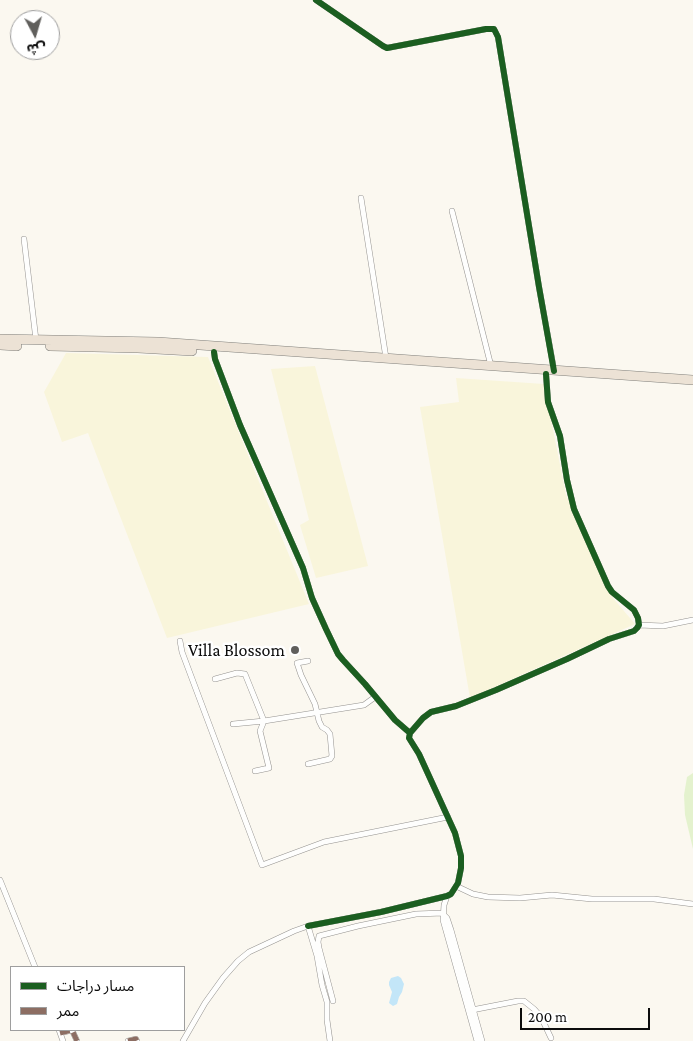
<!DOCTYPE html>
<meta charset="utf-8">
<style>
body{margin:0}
#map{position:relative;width:693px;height:1041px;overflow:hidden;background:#fbf8f0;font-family:"Crimson Pro","Noto Sans Arabic",serif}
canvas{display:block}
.legend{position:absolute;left:10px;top:966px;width:175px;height:65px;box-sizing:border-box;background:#fff;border:1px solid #9e9e9e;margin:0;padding:6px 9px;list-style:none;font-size:15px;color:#0c0c0c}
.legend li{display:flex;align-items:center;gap:10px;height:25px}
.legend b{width:25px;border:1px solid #9e9e9e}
.north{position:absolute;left:10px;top:10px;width:50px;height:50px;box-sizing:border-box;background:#fff;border:1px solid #9e9e9e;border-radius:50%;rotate:174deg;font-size:14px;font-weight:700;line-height:20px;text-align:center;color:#0c0c0c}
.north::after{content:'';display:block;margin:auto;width:18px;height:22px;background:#605f5c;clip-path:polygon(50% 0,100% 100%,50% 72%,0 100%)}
.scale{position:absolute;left:520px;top:1008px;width:130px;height:22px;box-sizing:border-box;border:2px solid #0c0c0c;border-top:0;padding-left:6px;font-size:15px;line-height:18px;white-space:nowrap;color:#0c0c0c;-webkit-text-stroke:4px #fff;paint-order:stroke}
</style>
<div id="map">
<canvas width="693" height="1041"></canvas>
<ul class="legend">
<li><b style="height:6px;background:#1b5e20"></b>مسار دراجات</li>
<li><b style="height:6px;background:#8d6e63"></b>ممر</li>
</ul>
<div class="north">ش</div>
<div class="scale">200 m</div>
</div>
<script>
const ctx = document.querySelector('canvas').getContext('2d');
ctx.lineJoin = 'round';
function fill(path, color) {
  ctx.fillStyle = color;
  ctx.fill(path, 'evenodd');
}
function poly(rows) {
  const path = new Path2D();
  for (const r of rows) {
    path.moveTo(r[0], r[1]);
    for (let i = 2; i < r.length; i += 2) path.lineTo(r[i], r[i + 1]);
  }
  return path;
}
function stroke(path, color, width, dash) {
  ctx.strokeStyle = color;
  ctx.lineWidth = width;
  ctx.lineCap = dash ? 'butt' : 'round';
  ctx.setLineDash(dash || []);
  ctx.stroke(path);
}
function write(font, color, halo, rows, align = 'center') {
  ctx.font = font + ' "Crimson Pro",serif';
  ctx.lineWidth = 5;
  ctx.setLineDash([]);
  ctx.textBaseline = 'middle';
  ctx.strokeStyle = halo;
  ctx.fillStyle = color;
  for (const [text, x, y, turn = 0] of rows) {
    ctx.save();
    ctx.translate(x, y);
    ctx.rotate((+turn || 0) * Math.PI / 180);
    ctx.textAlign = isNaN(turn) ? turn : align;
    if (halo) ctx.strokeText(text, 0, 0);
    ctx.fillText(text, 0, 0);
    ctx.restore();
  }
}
const farmland = poly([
 [66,353,208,357,309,604,167,638,88,433,62,442,44,392],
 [315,366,368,566,316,578,300,525,309,520,271,369],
 [456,378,544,384,566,495,613,598,635,624,470,698,420,407,459,402]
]);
const green = poly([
 [693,773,693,849,685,815,684,795,687,777]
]);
const water = poly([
 [398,976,401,978,404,984,402,992,399,997,397,1004,393,1006,389,1003,392,992,389,985,389,982,391,978]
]);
const minor = poly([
 [316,0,383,46,387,48,486,29,494,29,498,37,539,287,554,370],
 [361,198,386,358],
 [452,211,491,366],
 [24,239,36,340],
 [214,352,215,359,240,425,303,568,312,598,326,629,338,654,343,660,365,684,395,720,410,733,409,738,419,754,455,833,461,856,461,868,458,883,451,894,447,896,381,912,308,926],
 [639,625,663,626,693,620],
 [180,641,182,652,262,865,324,842,448,817],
 [215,679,237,673,245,674,264,721,260,731,269,768,255,771],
 [233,724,264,721,364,705,375,697],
 [410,733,423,718,431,712,456,706,496,690,567,659,609,639,634,631,637,628,639,625,638,618,634,610,612,592,608,586,574,509,567,480,560,436,548,402,546,374],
 [308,764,330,759,332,756,330,734,327,730,322,727,319,721,315,704,301,675,297,663,308,661],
 [0,880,35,967],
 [456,886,473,894,488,897,520,898,552,895,592,899,654,899,693,904],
 [447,896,444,905,443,920,477,1041],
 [444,915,447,918,451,930,482,1041],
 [333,1001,319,948,318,942,319,936,358,926,416,914,443,913],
 [472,1010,518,1001,524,1001,534,1009,541,1017,551,1038],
 [59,1030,63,1041],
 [60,1033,72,1030,77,1041],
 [128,1041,136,1039,137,1041],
 [183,1041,205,1003,223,978,238,961,249,952,294,931,308,926,317,956,322,985,327,1002,327,1020,330,1041]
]);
const trunk = poly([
 [0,339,158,342,693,380],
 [0,345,17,346],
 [50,346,138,348,192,351]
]);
const quiet = poly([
 [60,1033,72,1030,77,1041],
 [128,1041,136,1039,137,1041]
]);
const cycleway = poly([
 [316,0,383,46,387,48,486,29,494,29,498,37,539,287,554,371],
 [214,352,215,359,240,425,303,568,312,598,326,629,338,654,343,660,365,684,395,720,410,733,409,738,419,754,455,833,461,856,461,868,458,883,451,894,447,896,381,912,308,926],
 [410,733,423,718,431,712,456,706,496,690,567,659,609,639,634,631,637,628,639,625,638,618,634,610,612,592,608,586,574,509,567,480,560,436,548,402,546,374]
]);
const markers = [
 [295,650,5,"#605f5c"]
];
const poiNames = [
 ["Villa Blossom",285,650]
];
fill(farmland, '#f9f5db');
fill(green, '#e4f2ce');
fill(water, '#c3e6f8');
stroke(minor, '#94928f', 6);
stroke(trunk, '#81807c', 10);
stroke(minor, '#fefefd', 5);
stroke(trunk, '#ece2d5', 9);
stroke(quiet, '#8d6e63', 5, [10, 5]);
stroke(cycleway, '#1b5e20', 6);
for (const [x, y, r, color] of markers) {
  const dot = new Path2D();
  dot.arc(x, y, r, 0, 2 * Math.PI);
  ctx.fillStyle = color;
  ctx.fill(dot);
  stroke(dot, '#fff', 2);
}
write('18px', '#0c0c0c', '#fff', poiNames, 'right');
</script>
